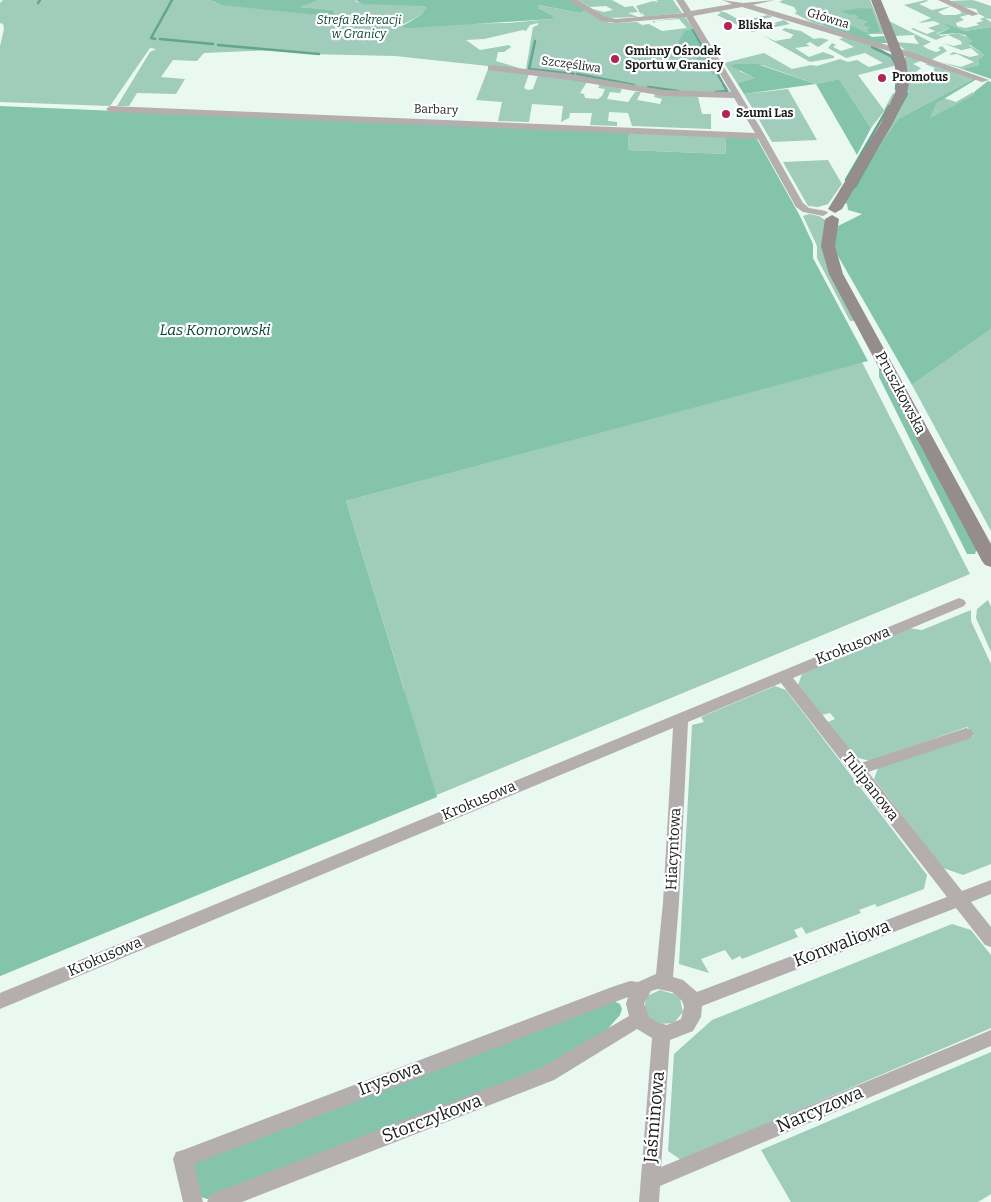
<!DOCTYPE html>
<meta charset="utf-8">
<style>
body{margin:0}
canvas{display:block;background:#eaf8f2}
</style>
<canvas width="991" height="1202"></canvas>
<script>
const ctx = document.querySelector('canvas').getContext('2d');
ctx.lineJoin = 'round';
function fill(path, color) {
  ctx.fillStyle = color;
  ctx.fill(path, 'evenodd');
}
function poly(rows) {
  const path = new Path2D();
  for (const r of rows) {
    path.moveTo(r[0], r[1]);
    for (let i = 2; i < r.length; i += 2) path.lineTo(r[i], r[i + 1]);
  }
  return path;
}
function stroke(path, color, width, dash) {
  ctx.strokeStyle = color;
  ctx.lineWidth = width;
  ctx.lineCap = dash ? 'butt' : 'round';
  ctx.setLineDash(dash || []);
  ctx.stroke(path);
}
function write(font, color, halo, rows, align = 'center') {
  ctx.font = font + ' Bitter,serif';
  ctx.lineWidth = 4.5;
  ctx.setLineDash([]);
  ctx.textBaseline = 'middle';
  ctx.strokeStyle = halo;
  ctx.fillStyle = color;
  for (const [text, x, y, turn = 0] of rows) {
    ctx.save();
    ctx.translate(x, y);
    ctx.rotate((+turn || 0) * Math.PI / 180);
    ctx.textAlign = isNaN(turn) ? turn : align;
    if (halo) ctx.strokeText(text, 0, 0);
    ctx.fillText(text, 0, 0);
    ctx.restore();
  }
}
const green = poly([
 [3,0,209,0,216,3,336,17,333,10,299,7,319,0,355,0,356,2,419,4,426,8,421,15,402,25,508,23,552,19,552,15,538,8,539,5,580,13,586,10,610,23,637,22,642,25,649,24,662,31,687,28,679,19,655,21,655,23,652,21,654,21,678,18,677,17,685,17,694,29,694,56,708,66,712,74,719,74,723,81,720,81,721,84,725,84,730,92,664,91,576,76,577,74,574,75,526,69,533,27,538,25,538,23,530,25,526,31,523,30,484,39,466,40,480,50,509,45,511,47,504,52,498,52,496,61,519,68,516,69,395,56,308,54,273,50,204,53,197,61,173,60,161,77,185,79,176,94,137,93,129,106,117,106,150,52,156,49,150,48,110,106,0,102,0,46,4,29,3,24,0,23,0,3],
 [578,0,612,0,625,7,633,6,638,12,628,13,638,17,607,18,593,9,604,12,613,10,606,6,590,7],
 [656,0,673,0,682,13,642,17,645,15,639,14,645,13,640,13,636,6,653,1,659,2],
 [783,0,870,0,884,34,867,34,838,19,821,25,813,23,794,13,797,12,794,7,779,2],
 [926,0,928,1,919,4,932,10,952,6,938,12,943,15,956,15,962,13,959,11,962,11,970,14,960,17,964,20,956,23,957,26,965,28,979,25,976,23,983,21,980,19,985,17,979,14,976,9,962,7,949,1,973,0,991,6,991,19,985,18,991,22,991,27,965,31,949,26,950,28,936,34,941,36,957,33,970,38,972,42,969,45,984,55,978,60,979,65,962,69,941,62,961,67,974,62,957,54,949,55,953,52,970,57,979,55,971,48,962,50,964,51,942,43,954,46,962,44,961,41,948,35,936,40,911,29,913,28,927,34,935,31,928,28,940,24,934,21,918,23,931,18,904,5],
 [716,10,727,13,741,21,768,15,773,17,757,20,765,22,761,24,763,27,773,26,776,24,774,23,784,20,790,24,752,32,717,15,721,13],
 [889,21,931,42,923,46,928,49,936,52,941,50,938,48,942,46,947,51,931,60,906,51,896,42,919,44,914,37,915,35,894,36],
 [785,28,801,31,814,39,821,38,829,40,818,47,810,42,806,44,810,46,795,48,809,57,823,52,834,56,834,58,810,62,762,35,775,41,792,38,791,37,794,35,782,30],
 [845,37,881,49,892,56,898,65,858,75,884,110,893,93,897,94,889,111,885,110,871,128,839,79,816,84,762,65,739,71,756,78,737,83,724,63,764,53,792,69,811,65,817,66,840,59,848,62,857,60,869,67,883,63,865,53,846,58,828,48,832,43,836,45,833,47,841,51,854,47,839,39],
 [906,56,923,60,913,64,921,68,916,72,922,75,936,73,932,71,935,68,925,64,930,62,975,78,898,119,882,144,878,143,897,111,905,57],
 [488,69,529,74,524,88,528,90,533,89,538,75,587,82,580,93,584,94,585,98,598,99,602,96,605,89,598,88,600,84,622,89,620,93,610,92,607,99,628,102,635,92,641,92,637,100,660,104,662,99,654,97,655,94,698,97,702,114,711,114,711,129,632,126,628,113,609,112,608,121,617,122,617,126,590,125,592,113,570,113,569,118,561,122,563,106,532,104,529,122,498,121,502,102,476,100],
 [788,89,817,140,772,142,744,94],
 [973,92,975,95,929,119,937,103,944,98,956,102],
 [629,133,725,137,726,154,628,150],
 [828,160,842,184,828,204,818,207,808,206,783,162],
 [809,214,819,216,825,220,857,321,850,321,817,258,817,246,803,216],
 [991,329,991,531,912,385],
 [862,362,970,574,0,976,0,781,404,689,346,501],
 [988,600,991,607,991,652,976,618,977,609],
 [971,610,971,621,991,664,991,864,963,875,943,868,874,779,878,768,974,736,967,727,870,761,855,757,828,722,835,719,830,713,822,715,798,685,802,674,908,628,922,630],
 [775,686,786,690,927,875,924,889,877,907,875,904,859,910,861,913,806,934,802,927,794,930,798,937,742,959,740,956,732,960,725,950,701,959,709,973,679,964,692,725,704,722,701,717],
 [952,924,971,930,991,955,991,1028,681,1160,668,1151,674,1054,712,1020],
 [660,990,674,994,680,999,683,1012,674,1023,659,1024,652,1021,644,1009,647,996],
 [991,1052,991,1194,978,1202,791,1202,761,1150]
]);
const forest = poly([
 [209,0,319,0,300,7,333,10,336,17,222,5],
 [355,0,571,0,586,10,580,13,539,5,538,8,552,15,553,19,410,28,401,27,421,15,426,8,423,6,363,4],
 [861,8,872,9,880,32,868,34,872,37,884,36,887,43,876,43,821,25,838,19,864,32,870,33,867,30,870,28,864,25,865,23,869,22,856,18,859,17,854,14,850,15,841,11],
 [943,23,965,31,991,27,991,79,962,69,979,65,978,60,984,55,969,44,972,41,965,35,957,33,936,35,950,28],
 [694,29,719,74,712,74,708,66,677,46,684,31],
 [735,64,757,64,816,84,839,79,871,128,857,155,816,84,744,94,737,83,755,78,731,66],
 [975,78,977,79,937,103,930,118,974,95,974,92,988,81,991,82,991,329,912,385,834,249,836,227,862,214,848,210,847,204,845,203,853,185,898,119],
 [0,106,629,133,628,150,726,154,725,137,752,138,757,139,800,216,813,244,813,258,868,361,346,501,437,797,0,976],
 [879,367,980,551,976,551,975,554,967,554,879,377],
 [613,1001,620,1004,622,1009,620,1015,604,1033,548,1065,217,1196,207,1199,201,1197,190,1163]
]);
const stream = poly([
 [38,3,40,0],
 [693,30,727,91,715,92],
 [155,39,151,38,172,0],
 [160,39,213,44],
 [535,41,529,69,574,74],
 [218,45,319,54],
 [872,47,891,56,895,63],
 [577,74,634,85],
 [648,87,678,91],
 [896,89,897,77],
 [846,180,889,106],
 [855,187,907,94]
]);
const street = poly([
 [569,0,578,0,606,17,616,19,684,13,676,0,684,0,691,11,732,4,722,0,743,3,775,0,753,5,914,53,989,80,982,82,908,57,742,7,693,16,760,127,803,203,809,208,826,211,828,213,823,216,803,212,796,207,758,139,110,112,106,109,110,106,755,133,734,98,664,96,570,80,488,70,488,66,491,65,570,74,664,90,731,92,686,17,616,23,601,21,569,0],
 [938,0,949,0,979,14,972,16,938,0],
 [959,598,964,600,966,603,964,606,793,678,861,763,966,728,971,730,974,734,971,738,868,772,962,891,991,880,991,894,971,902,991,927,991,947,985,945,956,908,702,1006,701,1017,693,1031,670,1040,661,1167,991,1030,991,1046,660,1186,659,1202,639,1202,652,1038,637,1029,554,1080,242,1202,207,1202,210,1195,217,1192,540,1068,629,1016,626,1004,628,997,194,1164,203,1202,183,1202,173,1159,176,1152,183,1150,612,987,630,981,638,982,656,974,663,902,673,728,0,1009,0,993,959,598],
 [781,683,947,897,697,992,683,980,673,977,679,902,688,722,781,683],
 [658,989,672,992,682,1001,684,1007,681,1019,667,1025,659,1023,650,1018,644,1004,651,991,658,989]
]);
const secondary = poly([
 [871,0,881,0,906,61,909,83,907,93,893,123,842,209,835,213,828,209,881,123,895,93,897,83,894,61,871,0],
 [832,215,839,219,835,246,843,274,991,544,991,567,985,565,982,561,829,274,821,246,825,219,832,215]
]);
const markers = [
 [728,26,5,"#b22358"],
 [615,59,5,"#b22358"],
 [882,78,5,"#b22358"],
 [726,114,5,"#b22358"]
];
const farStreetnames = [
 ["Główna",828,19,17],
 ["Szczęśliwa",571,65,8],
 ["Barbary",436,110,2]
];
const farParknames = [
 ["Strefa Rekreacji",359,21],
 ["w Granicy",359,35]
];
const farPoinames = [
 ["Bliska",738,26],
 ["Gminny Ośrodek",625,52],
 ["Sportu w Granicy",625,66],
 ["Promotus",892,78],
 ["Szumi Las",736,114]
];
const parkNames = [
 ["Las Komorowski",215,331]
];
const streetNames = [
 ["Pruszkowska",900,393,62],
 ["Krokusowa",853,646,-22],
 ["Tulipanowa",870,787,52],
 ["Krokusowa",479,801,-23],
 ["Hiacyntowa",674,849,-87],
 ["Krokusowa",105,957,-23]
];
const nearStreetnames = [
 ["Konwaliowa",842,944,-21],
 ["Irysowa",390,1079,-21],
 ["Narcyzowa",820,1110,-23],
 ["Jaśminowa",655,1117,-85],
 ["Storczykowa",432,1119,-21]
];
fill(green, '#9fccbb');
fill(forest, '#84c4ad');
stroke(stream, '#65a48f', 2.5);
fill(street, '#b4aeaf');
fill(secondary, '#958c8e');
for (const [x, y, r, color] of markers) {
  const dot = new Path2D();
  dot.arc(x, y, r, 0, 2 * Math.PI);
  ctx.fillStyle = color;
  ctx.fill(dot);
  stroke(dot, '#fff', 2);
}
write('12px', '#191e1c', '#fff', farStreetnames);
write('italic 12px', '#094233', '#fff', farParknames);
write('bold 12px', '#191e1c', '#fff', farPoinames, 'left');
write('italic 15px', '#094233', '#fff', parkNames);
write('15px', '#191e1c', '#fff', streetNames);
write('18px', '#191e1c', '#fff', nearStreetnames);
</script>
